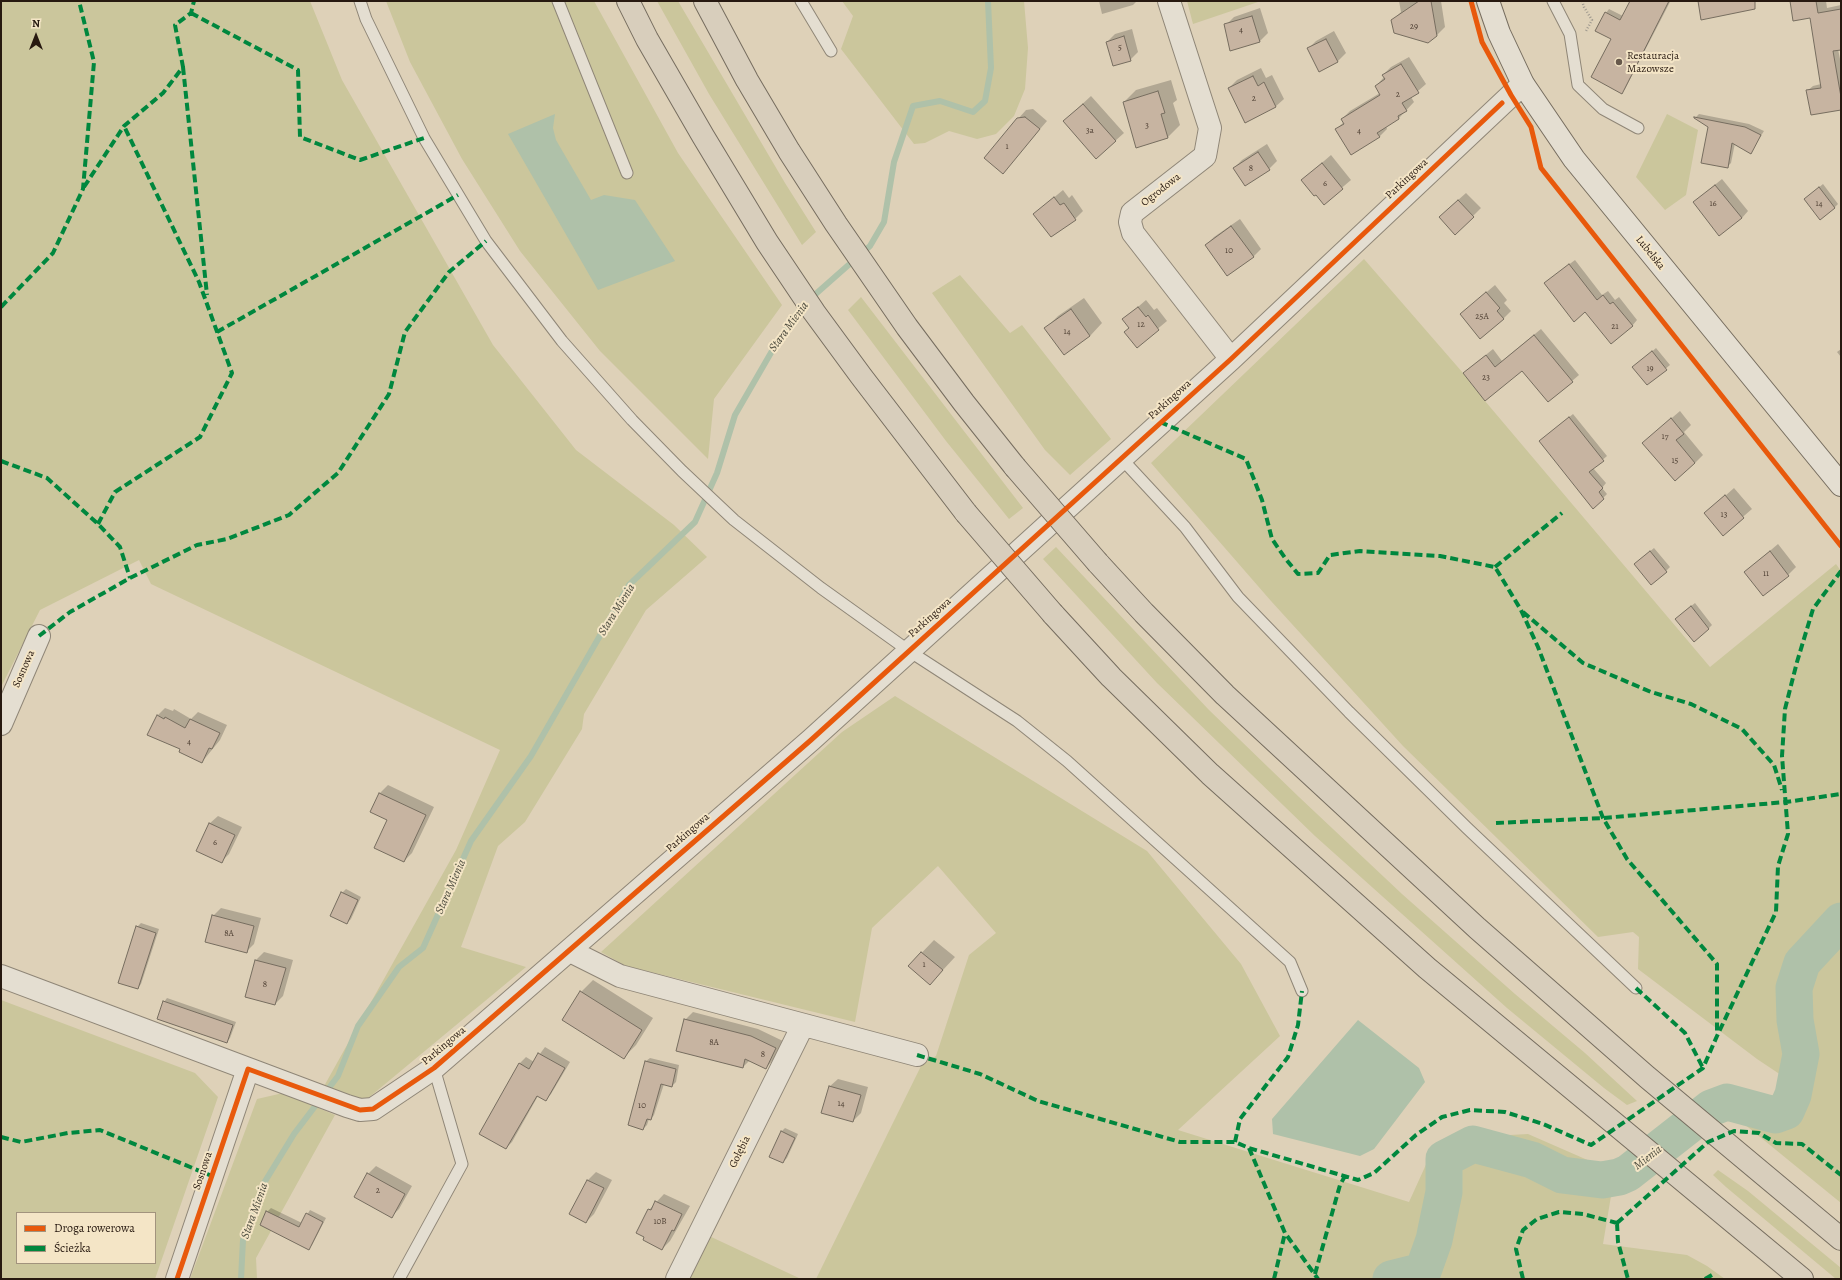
<!DOCTYPE html>
<meta charset="utf-8">
<style>
body{margin:0}
#map{position:relative;width:1842px;height:1280px;overflow:hidden;background:#ded1b8;font-family:Alegreya,serif}
canvas{display:block}
.frame{position:absolute;inset:0;border:2px solid #271910;pointer-events:none}
.legend{position:absolute;left:16px;top:1212px;width:140px;height:52px;box-sizing:border-box;background:#f4e5c6;border:1px solid #a2937d;margin:0;padding:5px 7px;list-style:none;font-size:12px;color:#271910}
.legend li{display:flex;align-items:center;gap:8px;height:20px}
.legend b{width:20px;border:1px solid #a2937d}
.north{position:absolute;left:16px;top:16px;width:40px;height:40px;-webkit-text-stroke:3px #f4e5c6;paint-order:stroke;rotate:0deg;font-size:11px;font-weight:700;line-height:16px;text-align:center;color:#271910}
.north::after{content:'';display:block;margin:auto;width:14px;height:18px;background:#271910;clip-path:polygon(50% 0,100% 100%,50% 72%,0 100%)}
</style>
<div id="map">
<canvas width="1842" height="1280"></canvas>
<div class="frame"></div>
<ul class="legend">
<li><b style="height:5px;background:#e8590c"></b>Droga rowerowa</li>
<li><b style="height:5px;background:#00873e"></b>Ścieżka</li>
</ul>
<div class="north">N</div>
</div>
<script>
const ctx = document.querySelector('canvas').getContext('2d');
ctx.lineJoin = 'round';
function fill(path, color) {
  ctx.fillStyle = color;
  ctx.fill(path, 'evenodd');
}
function poly(rows) {
  const path = new Path2D();
  for (const r of rows) {
    path.moveTo(r[0], r[1]);
    for (let i = 2; i < r.length; i += 2) path.lineTo(r[i], r[i + 1]);
  }
  return path;
}
function stroke(path, color, width, dash) {
  ctx.strokeStyle = color;
  ctx.lineWidth = width;
  ctx.lineCap = dash ? 'butt' : 'round';
  ctx.setLineDash(dash || []);
  ctx.stroke(path);
}
function write(font, color, halo, rows, align = 'center') {
  ctx.font = font + ' Alegreya,serif';
  ctx.lineWidth = 4;
  ctx.setLineDash([]);
  ctx.textBaseline = 'middle';
  ctx.strokeStyle = halo;
  ctx.fillStyle = color;
  for (const [text, x, y, turn = 0] of rows) {
    ctx.save();
    ctx.translate(x, y);
    ctx.rotate((+turn || 0) * Math.PI / 180);
    ctx.textAlign = isNaN(turn) ? turn : align;
    if (halo) ctx.strokeText(text, 0, 0);
    ctx.fillText(text, 0, 0);
    ctx.restore();
  }
}
const green = poly([
 [1,1,310,1,342,80,493,345,576,450,674,525,707,557,646,610,584,714,582,729,525,822,498,846,461,947,526,967,367,1099,352,1100,323,1088,456,850,500,750,151,584,139,560,40,610,1,687],
 [386,1,594,1,678,153,782,305,714,399,708,459,600,351,520,251,462,159,410,62],
 [657,1,678,1,785,183,816,232,802,245,709,94],
 [842,1,1024,1,1028,48,1025,89,1014,116,996,134,977,139,949,131,925,143,914,144,841,49,853,16],
 [1187,1,1261,1,1193,24],
 [1667,114,1698,130,1686,195,1665,210,1636,177],
 [1364,259,1463,373,1485,401,1710,667,1836,564,1841,571,1841,1203,1738,1119,1768,1120,1789,1126,1798,1122,1802,1108,1802,1089,1757,1059,1638,969,1639,937,1633,932,1598,937,1403,746,1271,601,1151,463],
 [960,275,1010,333,1022,325,1111,439,1070,475,1045,450,932,293],
 [861,297,1023,508,1009,519,946,441,848,310],
 [1056,547,1209,710,1299,797,1402,894,1515,994,1585,1053,1637,1101,1627,1105,1604,1088,1507,1008,1315,836,1157,683,1043,559],
 [895,696,1147,851,1241,964,1280,1036,1178,1130,1409,1202,1429,1158,1455,1138,1528,1134,1615,1172,1603,1244,1687,1255,1707,1266,1725,1279,816,1279,922,1064,936,1056,969,955,996,933,938,866,872,928,855,1022,626,966,601,952,842,732],
 [1,1000,195,1073,218,1097,155,1279,1,1279],
 [17,1213,155,1213,155,1263,17,1263],
 [283,1093,335,1115,256,1258,257,1279,190,1279,257,1099],
 [1718,1170,1748,1191,1841,1268,1841,1279,1836,1279,1726,1187,1713,1175],
 [707,1235,801,1279,686,1279]
]);
const water = poly([
 [555,114,553,128,556,140,591,200,604,195,635,200,675,261,598,290,508,134],
 [1358,1020,1419,1068,1425,1082,1374,1149,1360,1156,1273,1134,1272,1119]
]);
const shadow = poly([
 [1099,1,1137,1,1133,5,1102,14],
 [1399,1,1441,1,1445,27,1437,35,1392,21,1401,12],
 [1631,1,1670,2,1625,89,1622,92,1612,39,1606,13,1609,9,1623,16],
 [1791,1,1826,1,1827,8,1841,5,1841,49,1838,49,1841,64,1841,109,1807,91,1813,86,1821,84,1811,17],
 [1260,8,1268,33,1260,41,1226,25,1234,17],
 [1132,29,1138,52,1130,60,1107,42,1115,34],
 [1334,31,1346,53,1338,61,1319,70,1308,49,1316,41],
 [1409,57,1426,84,1411,97,1414,102,1399,118,1386,126,1387,129,1379,137,1336,129,1344,122,1342,119,1350,111,1380,93,1376,86,1384,77,1383,75,1391,67],
 [1261,68,1266,78,1272,75,1284,99,1275,107,1229,88,1237,80],
 [1171,80,1177,100,1173,103,1180,125,1167,138,1124,102,1136,90],
 [1091,96,1124,133,1096,158,1064,121],
 [1033,109,1047,121,1003,172,1018,119,1026,110],
 [1699,114,1749,124,1764,131,1750,153,1735,143,1731,163,1727,167,1709,127,1695,118],
 [1267,144,1277,161,1269,169,1245,185,1234,168,1242,160],
 [1331,155,1351,180,1324,203,1302,180],
 [1722,179,1748,211,1742,218,1694,202],
 [1823,184,1838,204,1834,208,1805,199],
 [1063,190,1069,198,1072,195,1083,211,1075,219,1034,214],
 [1466,193,1481,208,1473,216,1448,209],
 [1240,219,1261,249,1253,257,1206,245,1214,237],
 [1575,260,1602,295,1608,291,1615,300,1619,297,1637,320,1632,326,1585,311,1551,278],
 [1495,285,1507,300,1504,303,1511,311,1503,319,1461,314],
 [1084,298,1102,323,1090,336,1064,354,1046,328,1058,316],
 [1146,300,1154,310,1157,308,1167,321,1137,346,1125,332,1130,327,1124,319],
 [1541,329,1579,375,1572,381,1523,370,1471,367,1493,349,1502,361],
 [1656,348,1670,365,1647,384,1638,364],
 [1841,349,1841,357,1837,352],
 [1680,411,1691,425,1684,432,1703,455,1695,463,1652,435],
 [1573,414,1607,456,1593,468,1606,483,1602,488,1607,494,1593,508,1540,441],
 [1734,488,1752,509,1723,534,1706,513],
 [1778,544,1796,567,1788,575,1745,572],
 [1654,548,1670,567,1666,571,1635,564],
 [1695,603,1712,625,1708,629,1680,615],
 [165,708,173,711,174,709,191,719,198,712,227,725,220,740,202,762,182,749,157,716],
 [388,785,434,807,412,853,404,861,380,793],
 [218,816,242,827,229,854,221,862,209,824],
 [346,889,361,897,351,919,347,923,342,893],
 [221,908,261,918,254,944,246,952,213,916],
 [141,923,159,929,141,984,138,988,137,927],
 [934,940,955,957,930,984,909,966],
 [264,952,293,960,283,996,275,1004,247,996,256,960],
 [593,980,653,1018,636,1045,623,1058,581,992],
 [167,998,236,1022,230,1038,227,1042,164,1002],
 [693,1012,758,1029,783,1041,773,1060,766,1068,750,1060,743,1067,685,1020],
 [545,1047,570,1062,551,1094,545,1100,538,1096,512,1142,506,1148,480,1133,520,1063,526,1057,534,1062],
 [650,1058,679,1065,676,1082,672,1086,664,1084,654,1115,651,1119,649,1119,647,1125,643,1129,646,1061],
 [838,1079,868,1087,861,1113,853,1121,829,1087],
 [785,1128,798,1134,787,1158,783,1162,781,1132],
 [376,1166,412,1186,399,1209,391,1217,368,1174],
 [596,1172,612,1180,594,1214,586,1222,570,1214,588,1180],
 [664,1194,690,1206,670,1241,662,1249,649,1210],
 [271,1208,302,1223,310,1210,326,1218,312,1245,308,1249,267,1212]
]);
const stream = poly([
 [810,299,870,246,884,222,894,162,913,106,940,101,973,112,985,101,991,68,988,1],
 [241,1279,243,1240,264,1183,294,1134,338,1076,358,1026,399,967,423,948,471,841,531,756,629,585,695,522,717,473,735,415,772,351,791,321,804,305]
]);
const river = poly([
 [1391,1279,1423,1271,1434,1240,1444,1192,1444,1159,1473,1144,1532,1160,1562,1175,1602,1180,1619,1177,1628,1173,1711,1108,1727,1102,1775,1115,1786,1111,1793,1095,1801,1054,1795,1020,1794,988,1802,963,1841,921]
]);
const building = poly([
 [1419,1,1431,1,1437,36,1428,43,1394,33,1391,20,1419,1],
 [1630,1,1669,1,1622,94,1591,77,1611,39,1595,31,1605,12,1620,20,1630,1],
 [1698,1,1755,1,1755,9,1701,20,1698,1],
 [1790,1,1816,1,1818,13,1841,9,1841,50,1833,51,1841,97,1841,110,1811,115,1806,90,1821,88,1810,18,1793,21,1790,1],
 [1252,16,1260,42,1230,51,1224,24,1252,16],
 [1124,36,1131,61,1113,66,1106,42,1124,36],
 [1326,39,1338,62,1319,72,1307,48,1326,39],
 [1401,64,1419,93,1402,103,1407,111,1398,116,1399,119,1377,133,1380,137,1351,155,1335,129,1344,124,1341,119,1380,95,1375,86,1385,79,1382,75,1401,64],
 [1253,76,1258,86,1264,82,1276,107,1245,123,1228,88,1253,76],
 [1158,91,1165,113,1161,114,1168,138,1136,148,1123,102,1158,91],
 [1083,104,1116,141,1096,159,1063,121,1083,104],
 [1025,117,1040,129,1003,174,984,158,1017,118,1025,117],
 [1694,117,1745,127,1761,135,1751,154,1732,143,1728,168,1701,163,1708,127,1694,118,1694,117],
 [1258,152,1270,170,1245,186,1233,168,1258,152],
 [1322,163,1343,189,1324,205,1316,195,1314,196,1301,180,1322,163],
 [1715,185,1742,218,1719,236,1693,202,1715,185],
 [1819,187,1835,208,1820,220,1804,199,1819,187],
 [1054,197,1060,205,1064,203,1076,220,1051,237,1033,214,1054,197],
 [1458,200,1474,217,1455,235,1439,217,1458,200],
 [1231,226,1254,257,1227,276,1205,245,1231,226],
 [1569,264,1597,300,1603,295,1610,304,1613,302,1633,326,1611,344,1585,312,1574,322,1544,283,1569,264],
 [1486,292,1500,308,1497,311,1504,319,1480,339,1460,314,1486,292],
 [1138,307,1146,317,1148,315,1159,330,1137,348,1124,332,1129,328,1122,319,1138,307],
 [1071,309,1090,336,1064,355,1044,328,1071,309],
 [1534,335,1573,382,1548,402,1522,371,1485,401,1463,373,1486,355,1495,367,1534,335],
 [1652,351,1667,370,1647,385,1632,367,1652,351],
 [1569,417,1604,461,1589,472,1603,488,1599,492,1604,499,1593,509,1539,441,1569,417],
 [1671,418,1684,434,1676,440,1695,463,1675,481,1642,443,1671,418],
 [1725,495,1744,518,1723,536,1704,513,1725,495],
 [1650,551,1667,572,1651,585,1634,564,1650,551],
 [1770,551,1789,576,1763,596,1744,572,1770,551],
 [1691,606,1709,629,1694,642,1675,619,1691,606],
 [157,715,164,719,165,717,185,728,190,719,220,733,212,749,209,748,202,763,179,752,180,749,147,735,157,715],
 [379,793,426,815,404,862,374,848,387,820,370,812,379,793],
 [209,823,235,835,222,863,196,851,209,823],
 [341,892,358,900,347,924,330,916,341,892],
 [212,915,254,926,247,953,205,942,212,915],
 [136,926,156,933,138,989,118,983,136,926],
 [921,952,943,970,930,985,908,966,921,952],
 [255,960,286,968,275,1005,245,997,255,960],
 [580,991,642,1030,624,1059,562,1020,580,991],
 [163,1001,233,1025,227,1043,157,1019,163,1001],
 [684,1019,751,1036,776,1048,766,1069,745,1059,743,1068,676,1051,684,1019],
 [538,1053,565,1068,546,1101,537,1096,506,1149,479,1134,519,1063,529,1069,538,1053],
 [645,1061,676,1069,672,1087,661,1084,651,1120,647,1119,643,1130,628,1125,645,1061],
 [829,1086,861,1095,853,1122,821,1113,829,1086],
 [781,1131,795,1138,783,1163,769,1157,781,1131],
 [367,1173,405,1194,392,1218,354,1197,367,1173],
 [587,1180,604,1188,586,1223,569,1214,587,1180],
 [655,1201,682,1214,674,1231,672,1230,662,1250,643,1240,644,1237,636,1233,648,1209,651,1210,655,1201],
 [266,1211,299,1227,306,1213,323,1222,309,1250,260,1225,266,1211]
]);
const path = poly([
 [1582,1,1584,7,1592,20,1586,31]
]);
const service = poly([
 [360,1,366,19,424,138,486,241,562,341,632,420,682,471,734,520,821,588,909,651,1017,721,1067,761,1290,962,1302,991],
 [558,1,627,173],
 [801,1,831,51],
 [1553,1,1570,34,1578,85,1603,109,1638,128],
 [1121,458,1185,527,1238,597,1349,712,1467,828,1636,988],
 [399,1279,462,1164,434,1068]
]);
const minor = poly([
 [1169,1,1210,128,1205,156,1132,213,1130,222,1133,233,1231,359],
 [1,724,39,636],
 [570,951,620,976,917,1055],
 [1,976,347,1106,360,1110,373,1109,434,1068,811,740,1231,359,1523,84],
 [177,1279,248,1069],
 [677,1279,803,1025]
]);
const secondary = poly([
 [1488,1,1499,33,1523,84,1574,159,1841,485]
]);
const motorway = poly([
 [628,1,647,39,703,136,767,242,814,312,861,376,966,513],
 [705,1,747,80,789,151,836,224,907,327,964,403,1015,467],
 [1098,563,1144,613,1225,695,1477,928,1647,1077,1841,1239],
 [1053,614,1111,677,1210,774,1427,968,1802,1279]
]);
const motorwayBridge = poly([
 [1015,467,1098,563],
 [966,513,1053,614]
]);
const quiet = poly([
 [191,13,298,70,300,137,360,160,424,138],
 [183,67,207,295],
 [84,187,124,126,163,93,183,67,175,25,191,13,194,1],
 [1,307,53,253,83,189,94,62,79,1],
 [217,332,458,195],
 [1160,422,1246,459,1262,500,1272,539,1285,558,1298,574,1318,573,1330,555,1360,551,1440,556,1495,567,1521,610,1538,647,1603,818,1627,859,1717,964,1717,1034],
 [1,461,47,478,98,524,120,547,130,578],
 [98,524,115,492,200,437,232,373,199,282,124,126],
 [1495,567,1562,513],
 [1523,612,1583,663,1651,692,1691,704,1742,729,1774,765,1782,790],
 [39,636,70,612,130,578,197,545,227,539,289,515,338,473,389,394,405,332,449,272,486,241],
 [1496,823,1603,818,1786,802,1841,794],
 [1636,988,1685,1033,1703,1068],
 [917,1055,980,1074,1038,1101,1180,1142,1235,1142,1249,1148,1358,1180,1374,1173,1416,1135,1442,1117,1470,1110,1505,1112,1543,1124,1591,1145,1703,1068,1717,1036,1776,912,1778,866,1788,834,1782,756,1785,709,1797,662,1813,609,1841,571],
 [1,1137,21,1142,68,1133,100,1130,212,1176],
 [1235,1142,1240,1119,1288,1057,1298,1025,1302,991],
 [1249,1148,1285,1233,1318,1279],
 [1617,1223,1708,1142,1734,1131,1759,1133,1776,1143,1802,1144,1841,1175],
 [1617,1223,1618,1242,1628,1279],
 [1315,1274,1340,1185,1345,1176],
 [1274,1279,1285,1233],
 [1523,1279,1516,1249,1523,1230,1537,1219,1559,1212,1583,1214,1617,1223],
 [1705,1279,1712,1275]
]);
const cycleway = poly([
 [1471,1,1482,42,1511,95,1531,127,1541,168,1841,546],
 [177,1279,248,1069,360,1110,373,1109,434,1068,811,740,1231,359,1502,103]
]);
const markers = [
 [1619,62,4,"#67594b"]
];
const numberNames = [
 ["29",1414,27],
 ["4",1241,30],
 ["5",1120,48],
 ["2",1398,95],
 ["2",1254,99],
 ["3",1147,126],
 ["3a",1090,131],
 ["4",1359,131],
 ["1",1007,147],
 ["8",1251,169],
 ["6",1325,184],
 ["16",1713,204],
 ["14",1819,204],
 ["10",1229,251],
 ["25A",1482,317],
 ["12",1141,325],
 ["21",1615,327],
 ["14",1067,332],
 ["19",1650,369],
 ["23",1486,378],
 ["17",1665,437],
 ["15",1675,461],
 ["13",1724,515],
 ["11",1766,574],
 ["4",189,742],
 ["6",215,843],
 ["8A",229,934],
 ["1",924,965],
 ["8",265,985],
 ["8A",714,1043],
 ["8",763,1055],
 ["14",841,1104],
 ["10",642,1106],
 ["2",378,1191],
 ["10B",660,1222]
];
const poiNames = [
 ["Restauracja",1627,56],
 ["Mazowsze",1627,69]
];
const streetNames = [
 ["Parkingowa",1407,179,-43],
 ["Ogrodowa",1161,190,-38],
 ["Lubelska",1650,253,51],
 ["Parkingowa",1170,400,-42],
 ["Parkingowa",930,618,-42],
 ["Sosnowa",24,669,-66],
 ["Parkingowa",688,833,-41],
 ["Parkingowa",444,1046,-40],
 ["Gołębia",740,1152,-64],
 ["Sosnowa",203,1171,-71]
];
const waterNames = [
 ["Stara Mienia",789,327,-54],
 ["Stara Mienia",617,610,-58],
 ["Stara Mienia",451,887,-66],
 ["Mienia",1648,1158,-38],
 ["Stara Mienia",255,1211,-70]
];
fill(green, '#cbc69c');
fill(water, '#afc1a9');
fill(shadow, '#0003');
stroke(stream, '#afc1a9', 6);
stroke(river, '#afc1a9', 37);
fill(building, '#c7b4a1');
stroke(building, '#766d5f', 1);
stroke(service, '#8f8677', 13);
stroke(minor, '#8f8677', 24);
stroke(secondary, '#766d5f', 24);
stroke(motorway, '#766d5f', 24);
stroke(path, '#a19b90', 2.5, [1, 2]);
stroke(service, '#e4ded1', 11);
stroke(minor, '#e4ded1', 22);
stroke(secondary, '#e4ded1', 22);
stroke(motorway, '#d8cebc', 22);
stroke(motorwayBridge, '#766d5f', 24, []);
stroke(motorwayBridge, '#d8cebc', 22);
stroke(quiet, '#00873e', 4, [8, 4]);
stroke(cycleway, '#e8590c', 5);
for (const [x, y, r, color] of markers) {
  const dot = new Path2D();
  dot.arc(x, y, r, 0, 2 * Math.PI);
  ctx.fillStyle = color;
  ctx.fill(dot);
  stroke(dot, '#f4e5c6', 1.5);
}
write('9px', '#4f4034', null, numberNames);
write('11px', '#271910', '#f4e5c6', poiNames, 'left');
write('11px', '#271910', '#f4e5c6', streetNames);
write('italic 12px', '#4a493c', '#f4e5c6', waterNames);
</script>
